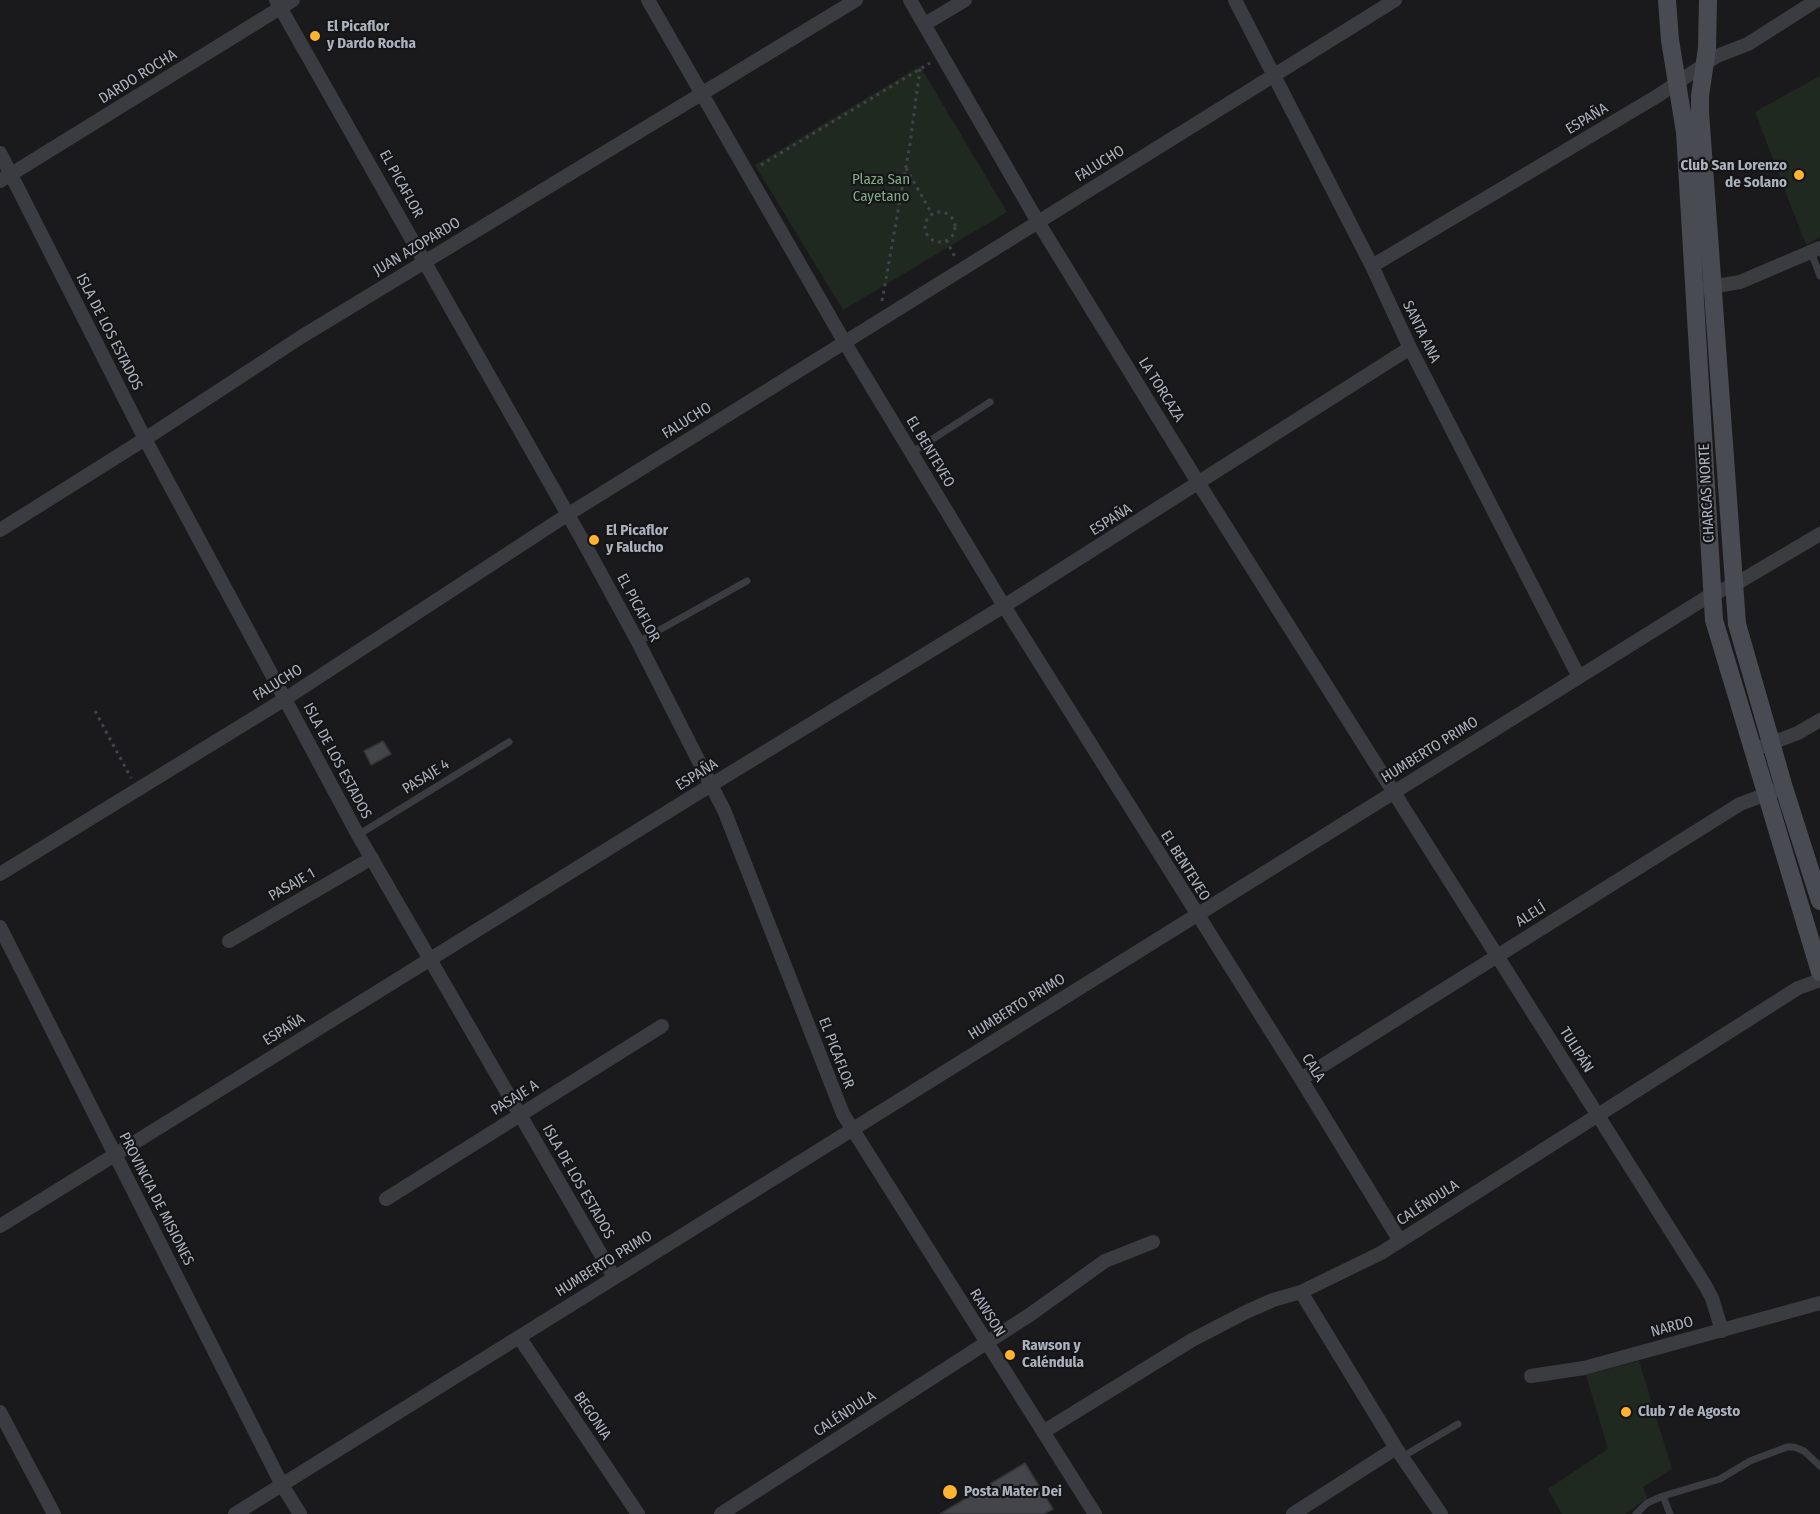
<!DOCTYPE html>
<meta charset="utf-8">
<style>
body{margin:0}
canvas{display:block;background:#1a1a1d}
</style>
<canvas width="1820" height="1514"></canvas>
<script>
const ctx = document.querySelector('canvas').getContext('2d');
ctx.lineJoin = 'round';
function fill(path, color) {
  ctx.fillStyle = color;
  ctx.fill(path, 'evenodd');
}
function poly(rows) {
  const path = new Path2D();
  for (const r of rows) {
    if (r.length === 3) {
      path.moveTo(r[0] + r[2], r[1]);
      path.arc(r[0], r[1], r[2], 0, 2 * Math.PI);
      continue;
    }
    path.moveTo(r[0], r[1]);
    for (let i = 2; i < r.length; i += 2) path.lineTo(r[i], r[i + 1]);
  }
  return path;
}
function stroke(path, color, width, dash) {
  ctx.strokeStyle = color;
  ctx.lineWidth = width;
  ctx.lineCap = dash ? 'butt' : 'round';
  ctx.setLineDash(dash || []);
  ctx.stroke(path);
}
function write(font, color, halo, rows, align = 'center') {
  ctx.font = font + ' "Fira Sans Condensed",sans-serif';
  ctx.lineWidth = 4.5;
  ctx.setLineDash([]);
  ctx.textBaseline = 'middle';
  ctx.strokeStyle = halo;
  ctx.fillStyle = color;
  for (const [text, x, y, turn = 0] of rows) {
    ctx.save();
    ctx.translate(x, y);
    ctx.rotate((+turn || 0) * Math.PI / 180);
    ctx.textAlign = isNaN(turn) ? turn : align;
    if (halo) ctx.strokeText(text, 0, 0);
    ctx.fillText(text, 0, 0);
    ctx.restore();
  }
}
const green = poly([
 [920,66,1007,212,843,310,755,165],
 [1820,76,1820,237,1806,245,1755,112],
 [1639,1361,1672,1469,1643,1487,1647,1498,1625,1514,1562,1514,1548,1489,1608,1449,1586,1375]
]);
const building = poly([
 [383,741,391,754,371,765,364,751,383,741],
 [1025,1463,1053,1509,1044,1514,940,1514,1025,1463]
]);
const path = poly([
 [761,165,930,63],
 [906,168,932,214],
 [940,227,15],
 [946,240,955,257],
 [882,301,910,144,920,69],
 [95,711,131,778]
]);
const lane = poly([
 [1811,252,1820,276],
 [911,453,990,402],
 [638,642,747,581],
 [358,835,509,742],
 [1402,1457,1458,1424],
 [1663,1496,1670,1514],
 [1636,1514,1647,1503,1663,1496,1720,1479,1750,1461,1787,1447,1794,1447,1804,1451,1820,1466]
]);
const street = poly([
 [276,0,584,543,638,642,711,785,724,810,843,1114,1095,1514],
 [648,0,845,343,1004,606,1301,1079,1400,1241],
 [910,0,1038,222,1199,484,1705,1285,1712,1298,1722,1331],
 [1235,0,1372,266,1410,348,1579,677],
 [925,24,965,0],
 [0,153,145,439,358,835,614,1277],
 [0,181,293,0],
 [1372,266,1659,95,1717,56,1748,44,1817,0],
 [1704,288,1740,282,1820,248],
 [0,530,145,439,301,337,856,0],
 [1753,750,1798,733,1820,720],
 [0,874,285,699,567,515,1395,0],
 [0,927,282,1485,300,1514],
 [229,941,372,858],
 [1301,1079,1740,804,1775,791],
 [386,1199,662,1026],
 [0,1226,711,785,1004,606,1410,348],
 [1301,1292,1396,1448,1441,1514],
 [519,1337,638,1514],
 [1531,1376,1584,1368,1820,1303],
 [0,1412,54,1514],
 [1043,1432,1192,1340,1246,1312,1273,1300,1301,1292,1381,1253,1798,988,1820,980],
 [235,1514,1579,677,1712,594,1734,585,1820,534],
 [721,1514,1031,1314,1105,1261,1153,1242],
 [1293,1514,1396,1448]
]);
const secondary = poly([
 [1667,0,1670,40,1685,132,1714,620,1820,972],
 [1708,0,1707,48,1700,96,1700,112,1737,624,1784,788,1820,901]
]);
const markers = [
 [315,36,6,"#ffb330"],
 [1799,175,6,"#ffb330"],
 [594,540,6,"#ffb330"],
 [1010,1355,6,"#ffb330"],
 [1626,1412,6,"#ffb330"],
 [950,1492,8,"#ffb330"]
];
const poiNames = [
 ["El Picaflor",327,27],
 ["y Dardo Rocha",327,44],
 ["Club San Lorenzo",1787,166,"right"],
 ["de Solano",1787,183,"right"],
 ["El Picaflor",606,531],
 ["y Falucho",606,548],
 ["Rawson y",1022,1346],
 ["Caléndula",1022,1363],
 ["Club 7 de Agosto",1638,1412],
 ["Posta Mater Dei",964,1492]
];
const streetNames = [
 ["DARDO ROCHA",138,77,-32],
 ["ESPAÑA",1587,119,-31],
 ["FALUCHO",1100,164,-32],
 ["EL PICAFLOR",401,184,61],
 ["JUAN AZOPARDO",417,247,-31],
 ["ISLA DE LOS ESTADOS",109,332,63],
 ["SANTA ANA",1421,332,64],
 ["LA TORCAZA",1161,390,58],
 ["FALUCHO",687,421,-32],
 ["EL BENTEVEO",930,452,59],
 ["CHARCAS NORTE",1707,493,-93],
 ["ESPAÑA",1111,520,-32],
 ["EL PICAFLOR",638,608,62],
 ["FALUCHO",278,683,-32],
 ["HUMBERTO PRIMO",1430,750,-32],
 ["ISLA DE LOS ESTADOS",337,761,62],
 ["ESPAÑA",697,775,-32],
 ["PASAJE 4",426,777,-32],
 ["EL BENTEVEO",1185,866,58],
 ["PASAJE 1",292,885,-30],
 ["ALELÍ",1531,915,-32],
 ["HUMBERTO PRIMO",1017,1007,-32],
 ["ESPAÑA",284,1030,-32],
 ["TULIPÁN",1576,1050,58],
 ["EL PICAFLOR",836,1053,69],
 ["CALA",1313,1068,58],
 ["PASAJE A",515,1098,-32],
 ["ISLA DE LOS ESTADOS",578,1182,60],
 ["PROVINCIA DE MISIONES",156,1199,63],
 ["CALÉNDULA",1428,1203,-33],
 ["HUMBERTO PRIMO",604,1264,-32],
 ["RAWSON",987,1313,58],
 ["NARDO",1672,1327,-15],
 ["CALÉNDULA",845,1414,-33],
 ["BEGONIA",592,1416,56]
];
const parkNames = [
 ["Plaza San",881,180],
 ["Cayetano",881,197]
];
fill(green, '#1f2920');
fill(building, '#44454a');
stroke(building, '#343439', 1.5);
stroke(path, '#414349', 3, [3, 4.5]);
stroke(lane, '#3b3c42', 7);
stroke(street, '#3b3c42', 14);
stroke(secondary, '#494b52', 18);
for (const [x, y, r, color] of markers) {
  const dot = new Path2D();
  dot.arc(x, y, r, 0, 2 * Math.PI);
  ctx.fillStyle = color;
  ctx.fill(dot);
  stroke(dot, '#151518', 2);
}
write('bold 15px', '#acb2bd', '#151518', poiNames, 'left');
write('15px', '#acb2bd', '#151518', streetNames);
write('15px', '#82a983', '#151518', parkNames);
</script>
